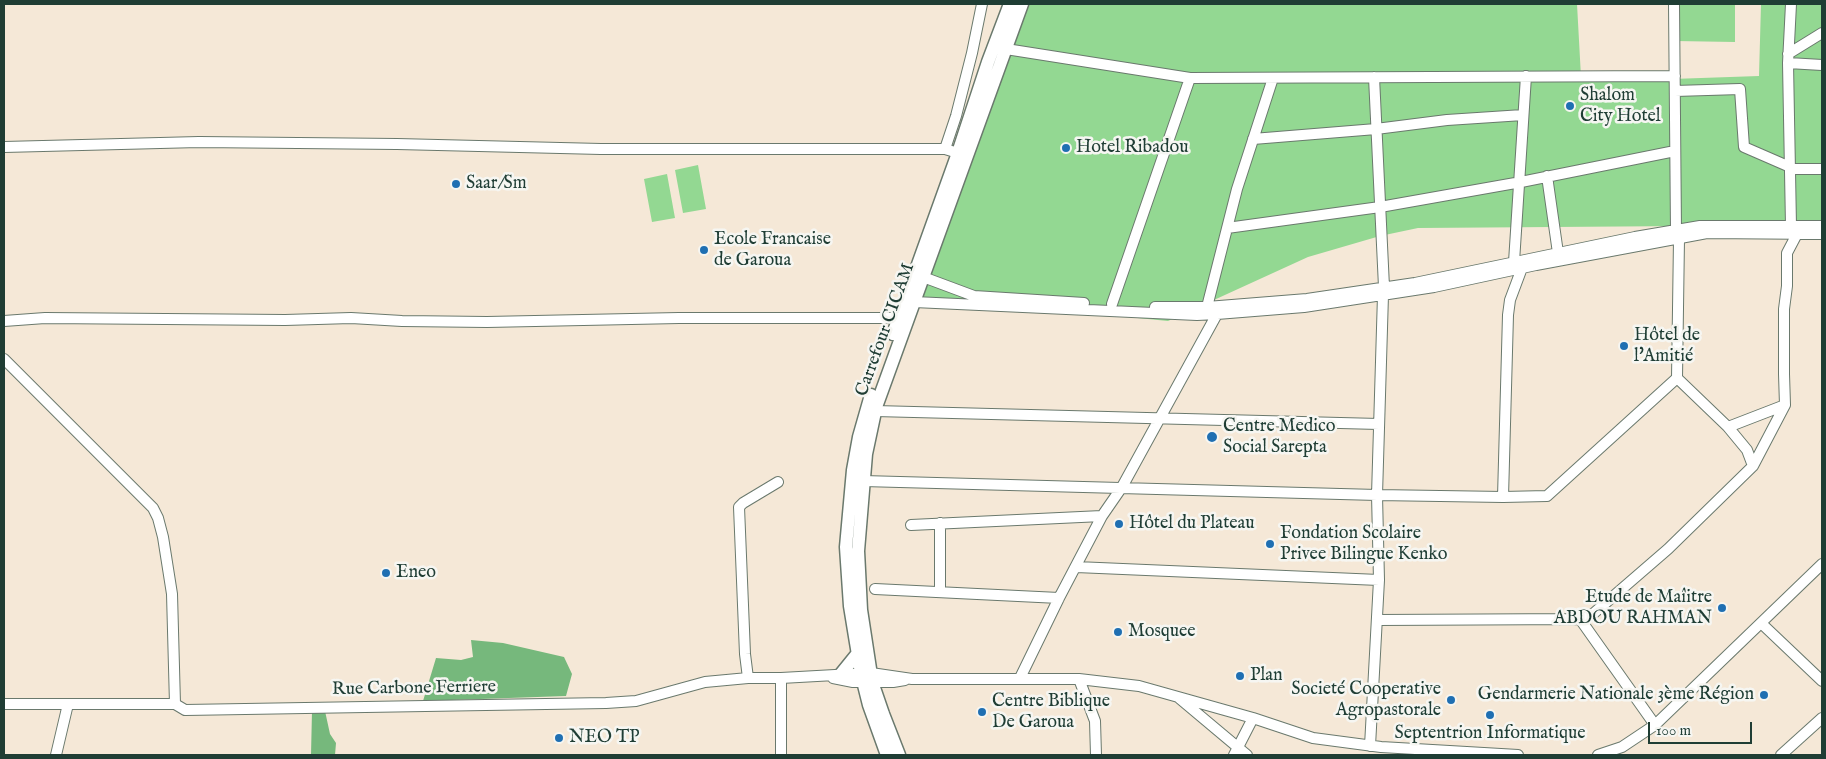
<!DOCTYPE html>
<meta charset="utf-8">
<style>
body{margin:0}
#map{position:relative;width:1826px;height:759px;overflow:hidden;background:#f5e8d7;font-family:"IM FELL English",serif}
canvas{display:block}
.frame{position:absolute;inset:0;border:5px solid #1f3d34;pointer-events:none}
.scale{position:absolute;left:1648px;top:722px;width:104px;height:22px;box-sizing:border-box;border:2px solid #1f3d34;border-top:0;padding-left:6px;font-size:15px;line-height:18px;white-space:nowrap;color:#1f3d34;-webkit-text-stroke:4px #f6f6f2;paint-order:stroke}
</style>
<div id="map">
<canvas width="1826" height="759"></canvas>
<div class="frame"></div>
<div class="scale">100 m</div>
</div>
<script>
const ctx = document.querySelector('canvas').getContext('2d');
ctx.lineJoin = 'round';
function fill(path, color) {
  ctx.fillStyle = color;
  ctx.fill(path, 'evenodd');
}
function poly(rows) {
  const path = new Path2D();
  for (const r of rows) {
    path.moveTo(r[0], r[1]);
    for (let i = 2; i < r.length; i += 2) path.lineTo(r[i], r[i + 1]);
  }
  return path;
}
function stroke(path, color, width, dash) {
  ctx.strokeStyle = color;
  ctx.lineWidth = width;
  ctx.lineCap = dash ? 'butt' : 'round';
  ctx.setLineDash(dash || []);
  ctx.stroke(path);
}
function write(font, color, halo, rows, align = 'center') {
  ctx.font = font + ' "IM FELL English",serif';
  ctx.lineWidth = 5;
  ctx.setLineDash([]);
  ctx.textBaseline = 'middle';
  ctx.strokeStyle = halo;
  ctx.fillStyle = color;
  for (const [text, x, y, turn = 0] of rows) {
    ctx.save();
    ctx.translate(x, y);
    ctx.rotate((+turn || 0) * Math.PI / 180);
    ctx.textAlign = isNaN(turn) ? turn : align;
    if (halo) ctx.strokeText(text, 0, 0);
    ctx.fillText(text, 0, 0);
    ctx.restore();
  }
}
const green = poly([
 [1019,4,1577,4,1581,77,1672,79,1759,76,1761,4,1822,4,1822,225,1418,228,1380,236,1308,257,1168,321,1036,308,919,305],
 [1675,4,1735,4,1735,42,1675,41],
 [698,165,706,209,683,213,675,170],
 [667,174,675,218,652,222,644,179]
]);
const forest = poly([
 [471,640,503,643,564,657,572,674,566,696,423,701,436,658,461,660,473,657],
 [312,711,325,711,330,734,336,743,335,755,311,755]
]);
const minor = poly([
 [1674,4,1676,231],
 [1006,49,1190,78,1675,76],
 [1788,54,1822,33],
 [1788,63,1822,65],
 [1374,77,1384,287],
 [1675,91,1740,89,1744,147,1790,167],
 [1253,139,1376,129,1447,120,1523,115],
 [4,147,199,142,397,144,601,149,945,149,958,153],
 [945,149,956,116,972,53,982,4],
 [1790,169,1822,169],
 [1547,176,1558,253],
 [1791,226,1788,63,1791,4],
 [1227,228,1380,207,1521,182,1675,151],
 [1514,262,1526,76],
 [923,277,974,296,1084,303],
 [914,302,1197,315,1217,314,1304,307,1434,287,1536,265,1707,233,1822,234],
 [1112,304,1190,78],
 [1155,307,1207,307,1307,299,1415,283,1635,237,1700,226,1822,226],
 [1207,307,1237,189,1273,78],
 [4,321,45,318,285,320,351,318,402,321,487,322,679,318,899,318],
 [4,359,153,508,158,518,163,537,172,594,175,704],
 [1677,378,1728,427,1785,405],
 [875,411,1379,424],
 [1728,427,1747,450,1753,466],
 [863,481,1377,495,1503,497,1547,496,1677,378,1679,239],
 [1503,497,1508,315,1510,300,1522,268],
 [911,525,1102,516],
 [1076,567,1379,580],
 [875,589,1059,598],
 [940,592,940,523],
 [1580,619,1655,725],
 [1377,620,1580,619,1587,617,1594,613,1668,549,1753,466,1785,405,1784,374,1784,309,1787,286,1787,253,1797,234],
 [1761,623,1822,681],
 [748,678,745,654,739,507,743,503,778,482],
 [781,678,781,755],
 [833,678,853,682,893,682,905,680],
 [1020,678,1059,598,1102,516,1122,487,1217,314],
 [1079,679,1095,721,1096,755],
 [1179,698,1247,755],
 [4,704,175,704,185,710,606,703,636,701,705,682,748,678,781,678,871,673,912,679,1079,679,1139,686,1253,718,1313,738,1381,747,1518,755],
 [1370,746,1379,580,1377,495,1383,295],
 [56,755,68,704],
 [1234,755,1253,718],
 [1598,755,1622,747,1655,725,1822,564],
 [1781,755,1822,718]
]);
const major = poly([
 [893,334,958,153,988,62,1010,4],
 [871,395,859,437,853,470,846,547,850,606,861,673,869,705,887,755],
 [841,674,858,653],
 [899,755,883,714,872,682,861,610,858,551,866,454,876,407,1022,4]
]);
const markers = [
 [1570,106,5,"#1f6fb2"],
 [1066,148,5,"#1f6fb2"],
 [456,184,5,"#1f6fb2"],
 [704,250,5,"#1f6fb2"],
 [1624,346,5,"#1f6fb2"],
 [1212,437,6,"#1f6fb2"],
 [1119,524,5,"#1f6fb2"],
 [1270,544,5,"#1f6fb2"],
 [386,573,5,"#1f6fb2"],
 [1722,608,5,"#1f6fb2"],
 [1118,632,5,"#1f6fb2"],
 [1240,676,5,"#1f6fb2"],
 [1764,695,5,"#1f6fb2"],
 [1451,700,5,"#1f6fb2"],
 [982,712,5,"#1f6fb2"],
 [1490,715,5,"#1f6fb2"],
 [559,738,5,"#1f6fb2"]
];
const poiNames = [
 ["Shalom",1580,96],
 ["City Hotel",1580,117],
 ["Hotel Ribadou",1076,148],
 ["Saar/Sm",466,184],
 ["Ecole Francaise",714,240],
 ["de Garoua",714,261],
 ["Hôtel de",1634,336],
 ["l'Amitié",1634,357],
 ["Centre Medico",1223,427],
 ["Social Sarepta",1223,448],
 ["Hôtel du Plateau",1129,524],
 ["Fondation Scolaire",1280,534],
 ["Privee Bilingue Kenko",1280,555],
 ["Eneo",396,573],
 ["Etude de Maîitre",1712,598,"right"],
 ["ABDOU RAHMAN",1712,619,"right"],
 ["Mosquee",1128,632],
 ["Plan",1250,676],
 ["Societé Cooperative",1441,690,"right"],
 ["Agropastorale",1441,711,"right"],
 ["Gendarmerie Nationale 3ème Région",1754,695,"right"],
 ["Centre Biblique",992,702],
 ["De Garoua",992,723],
 ["Septentrion Informatique",1490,734,"center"],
 ["NEO TP",569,738]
];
const streetNames = [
 ["Carrefour CICAM",886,330,-70],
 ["Rue Carbone Ferriere",414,689,-1]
];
fill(green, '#93d892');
fill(forest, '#76b87c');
stroke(minor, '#6a796d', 12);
stroke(major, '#6a796d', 15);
stroke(minor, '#fff', 10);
stroke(major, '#fff', 12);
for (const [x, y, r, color] of markers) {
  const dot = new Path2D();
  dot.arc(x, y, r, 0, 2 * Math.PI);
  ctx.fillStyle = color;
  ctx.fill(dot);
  stroke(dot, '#f6f6f2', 2);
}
write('18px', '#1f3d34', '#f6f6f2', poiNames, 'left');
write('18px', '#1f3d34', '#f6f6f2', streetNames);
</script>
